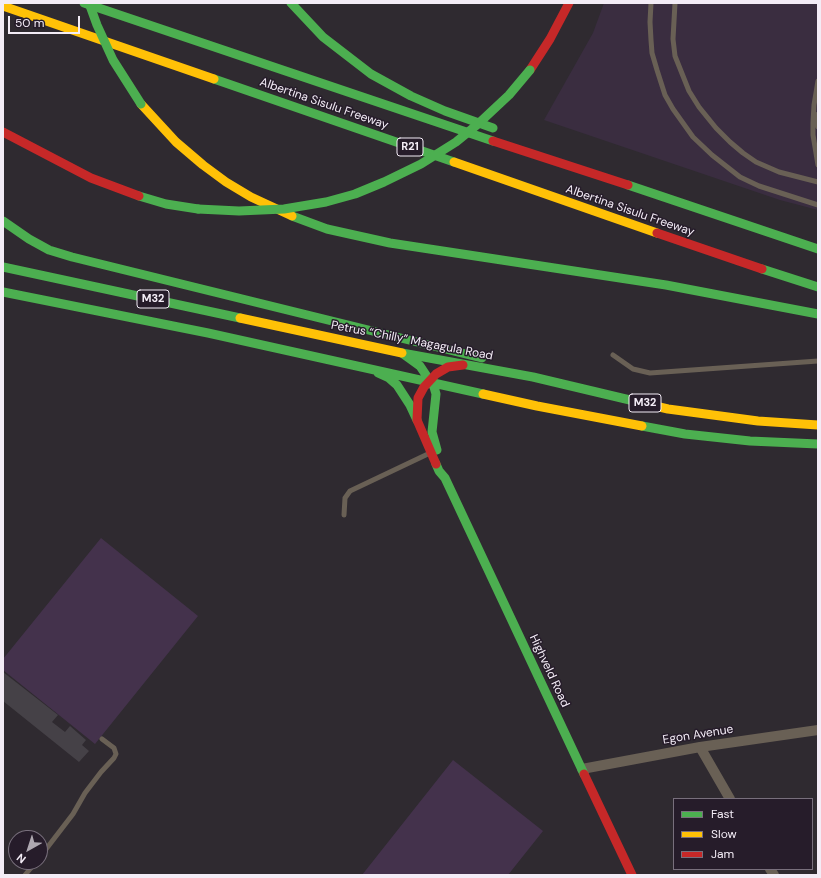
<!DOCTYPE html>
<meta charset="utf-8">
<style>
body{margin:0}
#map{position:relative;width:821px;height:878px;overflow:hidden;background:#2f2a30;font-family:"DM Sans",sans-serif}
canvas{display:block}
.frame{position:absolute;inset:0;border:4px solid #f3ecf6;pointer-events:none}
.legend{position:absolute;left:673px;top:798px;width:140px;height:72px;box-sizing:border-box;background:#261c2a;border:1px solid #786f7c;margin:0;padding:5px 7px;list-style:none;font-size:12px;color:#f3ecf6}
.legend li{display:flex;align-items:center;gap:8px;height:20px}
.legend b{width:20px;border:1px solid #786f7c}
.north{position:absolute;left:8px;top:830px;width:40px;height:40px;box-sizing:border-box;background:#261c2a;border:1px solid #786f7c;border-radius:50%;rotate:219deg;font-size:11px;font-weight:700;line-height:16px;text-align:center;color:#f3ecf6}
.north::after{content:'';display:block;margin:auto;width:14px;height:18px;background:#aea8b1;clip-path:polygon(50% 0,100% 100%,50% 72%,0 100%)}
.scale{position:absolute;left:8px;top:16px;width:72px;height:18px;box-sizing:border-box;border:2px solid #f3ecf6;border-top:0;padding-left:5px;font-size:12px;line-height:14px;white-space:nowrap;color:#f3ecf6;-webkit-text-stroke:3px #261c2a;paint-order:stroke}
</style>
<div id="map">
<canvas width="821" height="878"></canvas>
<div class="frame"></div>
<ul class="legend">
<li><b style="height:5px;background:#4caf50"></b>Fast</li>
<li><b style="height:5px;background:#ffc107"></b>Slow</li>
<li><b style="height:5px;background:#c62828"></b>Jam</li>
</ul>
<div class="north">N</div>
<div class="scale">50 m</div>
</div>
<script>
const ctx = document.querySelector('canvas').getContext('2d');
ctx.lineJoin = 'round';
function fill(path, color) {
  ctx.fillStyle = color;
  ctx.fill(path, 'evenodd');
}
function poly(rows) {
  const path = new Path2D();
  for (const r of rows) {
    path.moveTo(r[0], r[1]);
    for (let i = 2; i < r.length; i += 2) path.lineTo(r[i], r[i + 1]);
  }
  return path;
}
function stroke(path, color, width, dash) {
  ctx.strokeStyle = color;
  ctx.lineWidth = width;
  ctx.lineCap = dash ? 'butt' : 'round';
  ctx.setLineDash(dash || []);
  ctx.stroke(path);
}
function write(font, color, halo, rows, align = 'center') {
  ctx.font = font + ' "DM Sans",sans-serif';
  ctx.lineWidth = 3;
  ctx.setLineDash([]);
  ctx.textBaseline = 'middle';
  ctx.strokeStyle = halo;
  ctx.fillStyle = color;
  for (const [text, x, y, turn = 0] of rows) {
    ctx.save();
    ctx.translate(x, y);
    ctx.rotate((+turn || 0) * Math.PI / 180);
    ctx.textAlign = isNaN(turn) ? turn : align;
    if (halo) ctx.strokeText(text, 0, 0);
    ctx.fillText(text, 0, 0);
    ctx.restore();
  }
}
const built = poly([
 [604,3,818,3,818,210,780,200,544,120,593,33]
]);
const green = poly([
 [101,538,198,616,95,744,3,670,3,659],
 [453,760,543,831,508,875,362,875]
]);
const building = poly([
 [3,672,58,715,52,722,65,732,70,726,86,740,82,745,89,751,79,762,3,701]
]);
const lane = poly([
 [651,3,650,22,651,40,652,53,657,70,665,95,673,109,693,137,712,155,740,177,759,186,818,205],
 [675,3,673,39,675,56,689,91,699,107,716,128,730,142,743,153,756,162,779,172,818,182],
 [818,81,814,105,813,123,813,135,818,165],
 [815,114,818,127],
 [613,355,633,369,650,373,818,361],
 [344,515,345,498,350,491,430,453],
 [40,857,73,814,85,793,101,772,114,758,116,754,114,748,102,739],
 [25,875,36,862]
]);
const street = poly([
 [700,747,730,799],
 [582,769,700,747,818,730],
 [770,869,774,875]
]);
const fast = poly([
 [84,3,493,141],
 [291,3,323,37,371,74,411,96,445,111,493,128],
 [214,79,454,162],
 [628,185,818,249],
 [139,196,166,204,198,209],
 [292,216,327,229,390,243,666,285,818,314],
 [3,221,29,239,49,250,72,257,482,358],
 [3,267,240,318],
 [762,269,818,287],
 [3,292,208,333,483,394],
 [402,353,420,366,434,387,436,394,432,432,437,450],
 [402,353,533,377,651,405],
 [378,373,389,378,397,385,410,405,417,420],
 [642,426,685,434,750,441,818,444],
 [436,464,439,471,445,478,584,774]
]);
const slow = poly([
 [3,6,214,79],
 [141,104,176,142,203,165,226,182,251,197,292,216],
 [454,162,657,233],
 [240,318,402,353],
 [483,394,537,406,642,426],
 [651,405,668,409,758,421,818,425]
]);
const jam = poly([
 [530,70,550,39,569,3],
 [3,132,91,178,139,196],
 [493,141,628,185],
 [657,233,762,269],
 [436,464,417,420,418,398,424,387,436,374,448,367,463,365],
 [584,774,632,875]
]);
const fastBridge = poly([
 [89,3,97,25,113,60,141,104],
 [198,209,239,211,284,209,326,202,355,194,384,182,421,164,456,142,478,124,509,95,530,70]
]);
const shields = [
 [410,147,26],
 [153,299,32],
 [645,403,32]
];
const shieldNames = [
 ["R21",410,147],
 ["M32",153,299],
 ["M32",645,403]
];
const streetNames = [
 ["Albertina Sisulu Freeway",324,104,19],
 ["Albertina Sisulu Freeway",630,211,19],
 ["Petrus “Chilly” Magagula Road",412,341,11],
 ["Highveld Road",549,671,65],
 ["Egon Avenue",698,735,-9]
];
fill(built, '#3a2d40');
fill(green, '#44324c');
fill(building, '#454147');
stroke(lane, '#696055', 5);
stroke(street, '#696055', 10);
stroke(fast, '#4caf50', 9);
stroke(slow, '#ffc107', 9);
stroke(jam, '#c62828', 9);
stroke(fastBridge, '#4caf50', 9);
for (const [x, y, w] of shields) {
  const box = new Path2D();
  box.roundRect(x - w / 2, y - 9, w, 18, 3);
  ctx.fillStyle = '#261c2a';
  ctx.fill(box);
  stroke(box, '#f3ecf6', 1);
}
write('bold 11px', '#f3ecf6', null, shieldNames);
write('12px', '#f3ecf6', '#261c2a', streetNames);
</script>
